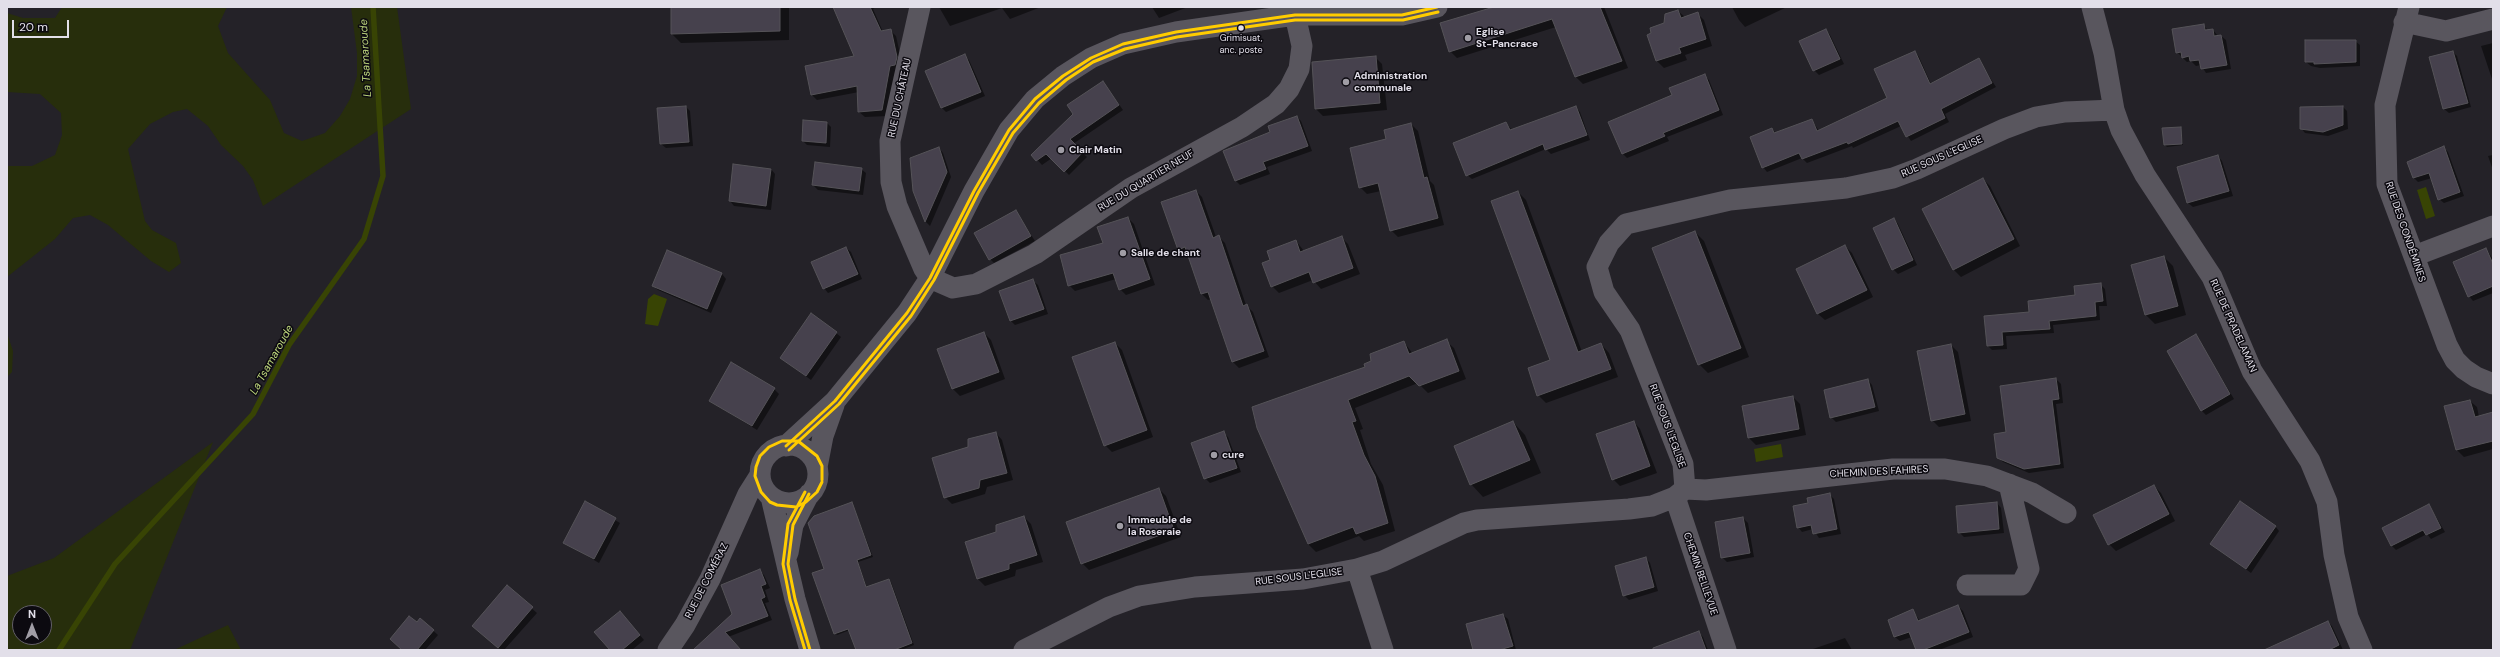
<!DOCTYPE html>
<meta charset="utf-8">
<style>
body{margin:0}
#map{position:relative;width:2500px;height:657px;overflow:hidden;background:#242228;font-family:"DM Sans",sans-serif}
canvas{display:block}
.frame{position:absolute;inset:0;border:8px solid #e2dfe9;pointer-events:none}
.north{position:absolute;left:12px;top:605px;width:40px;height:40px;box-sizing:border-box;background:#0c0a10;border:1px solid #625f67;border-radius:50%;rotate:0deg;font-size:11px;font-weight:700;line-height:16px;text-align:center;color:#e2dfe9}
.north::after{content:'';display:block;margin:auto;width:14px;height:18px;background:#a09da5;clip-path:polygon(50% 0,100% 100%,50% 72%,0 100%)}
.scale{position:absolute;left:12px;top:20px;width:57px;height:18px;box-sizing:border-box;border:2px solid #e2dfe9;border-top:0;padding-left:5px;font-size:12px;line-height:14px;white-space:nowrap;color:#e2dfe9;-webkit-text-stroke:3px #0c0a10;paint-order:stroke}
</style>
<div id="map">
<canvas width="2500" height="657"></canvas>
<div class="frame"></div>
<div class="north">N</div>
<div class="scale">20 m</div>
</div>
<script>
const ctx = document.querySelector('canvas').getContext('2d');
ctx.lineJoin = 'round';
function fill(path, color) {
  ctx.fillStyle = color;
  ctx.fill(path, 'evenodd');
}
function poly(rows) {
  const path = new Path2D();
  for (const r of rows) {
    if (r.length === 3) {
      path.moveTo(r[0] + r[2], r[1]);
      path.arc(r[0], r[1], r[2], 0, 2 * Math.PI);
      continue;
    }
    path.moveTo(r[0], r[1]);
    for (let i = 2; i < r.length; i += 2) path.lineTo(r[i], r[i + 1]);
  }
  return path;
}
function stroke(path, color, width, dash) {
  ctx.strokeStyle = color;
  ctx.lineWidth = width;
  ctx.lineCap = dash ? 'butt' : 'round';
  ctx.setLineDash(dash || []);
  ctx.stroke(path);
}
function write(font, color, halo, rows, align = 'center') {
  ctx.font = font + ' "DM Sans",sans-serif';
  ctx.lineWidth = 3;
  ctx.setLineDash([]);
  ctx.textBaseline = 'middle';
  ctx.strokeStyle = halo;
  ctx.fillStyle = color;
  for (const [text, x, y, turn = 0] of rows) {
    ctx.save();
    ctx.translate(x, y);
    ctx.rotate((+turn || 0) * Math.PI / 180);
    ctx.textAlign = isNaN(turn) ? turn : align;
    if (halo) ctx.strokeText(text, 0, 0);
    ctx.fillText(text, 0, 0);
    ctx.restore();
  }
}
const green = poly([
 [62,7,227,7,218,26,228,53,270,100,284,133,302,141,325,133,340,116,350,99,357,76,357,53,351,7,397,7,411,109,263,206,253,180,243,166,221,145,208,126,187,109,173,112,150,124,128,149,145,221,152,230,176,243,181,263,169,272,151,261,108,225,90,215,73,218,55,239,7,277,7,166,32,166,55,155,62,135,61,113,40,94,7,92,7,13,23,18,55,18],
 [7,333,13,351,12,372,7,377],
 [213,442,130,650,7,650,7,576,54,558],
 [20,613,44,613,44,637,20,637],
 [228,625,241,650,174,650]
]);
const water = poly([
 [2426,187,2435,216,2426,219,2417,190],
 [654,294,667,299,658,326,645,324,648,299],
 [1781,444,1783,457,1756,462,1754,449]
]);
const shadow = poly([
 [672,7,789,7,789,40,681,43,672,34],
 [834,7,876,7,873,9,883,32,890,30,896,36,902,63,888,116,865,117,859,112,859,92,817,100,811,94,856,57],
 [939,7,1041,7,1010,19,1002,8,950,26],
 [1152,7,1188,7,1159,18],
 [1493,7,1604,7,1628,68,1583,84,1576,77,1556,27,1457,58,1450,51],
 [1732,7,1787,7,1745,27,1739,20],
 [1678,11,1685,17,1697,13,1704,20,1712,46,1685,55,1687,60,1664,68,1657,61,1649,35],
 [2203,25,2208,30,2213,30,2218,36,2221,36,2226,40,2231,69,2206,73,2201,65,2196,66,2191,61,2187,62,2177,52],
 [1826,30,1830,35,1844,64,1819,75,1814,70],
 [2355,41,2360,45,2360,66,2320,68,2311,66,2306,62],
 [2493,43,2493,82,2481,46],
 [1915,52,1919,57,1931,84,1979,60,1996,87,1945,114,1949,122,1911,141,1901,126,1853,148,1852,146,1807,163,1802,158,1767,172,1763,167,1772,129,1776,133,1812,120,1819,131,1888,99],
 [2453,52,2457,56,2471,107,2449,113,2444,109,2430,58],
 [964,56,969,60,985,96,946,112,942,108,926,72],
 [1375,57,1382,64,1387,110,1323,116,1316,109],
 [1704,75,1709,80,1723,115,1667,137,1669,141,1627,158,1623,154,1609,122,1673,95],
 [1103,82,1123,110,1073,144,1087,157,1069,175,1052,158,1042,165,1033,155],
 [686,107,690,111,693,146,666,148,661,144],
 [1576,107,1580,112,1590,140,1551,154,1546,149,1472,179,1467,175,1506,123,1512,130],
 [2343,107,2347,111,2348,129,2328,136,2305,133,2301,128],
 [1297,117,1301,121,1312,151,1267,167,1270,174,1240,185,1236,181,1224,152,1271,132],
 [827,123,831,127,830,147,807,145,803,141],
 [1411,124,1418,131,1430,181,1434,185,1444,225,1398,237,1391,230,1381,191,1367,194,1360,187,1387,140],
 [2180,128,2183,145,2167,147,2165,145],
 [939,148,943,153,951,177,930,226,926,222,914,190],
 [2444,148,2448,152,2464,196,2444,203,2439,199,2432,178,2418,182,2414,178,2408,162],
 [2493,155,2493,170,2488,156],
 [2218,156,2222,161,2233,196,2193,207,2188,203,2178,168],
 [771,169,775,174,771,210,734,206,730,201],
 [861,169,866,173,863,195,818,190,813,185],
 [1983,179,1990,186,2020,246,1961,277,1954,270,1923,210],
 [1196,191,1202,197,1216,237,1218,236,1225,243,1246,305,1253,312,1269,357,1239,368,1233,362,1211,299,1208,300,1202,294,1188,254,1185,256,1178,249],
 [1518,192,1526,200,1582,352,1601,344,1609,353,1618,377,1546,403,1538,395,1551,361],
 [1016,211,1035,241,994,263,990,259],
 [1128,218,1134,224,1155,285,1126,295,1120,289,1116,279,1075,291,1069,285],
 [1894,219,1898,224,1917,265,1898,274,1893,269],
 [1695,232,1704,241,1749,357,1708,373,1699,364],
 [1341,237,1348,244,1360,274,1321,289,1313,280,1279,293,1272,286,1271,260,1296,241,1304,251],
 [1845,246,1852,253,1873,297,1825,320,1818,314,1797,270],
 [846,248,851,252,862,279,828,293,824,288],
 [2486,249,2493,259,2493,293,2473,301,2469,296],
 [668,251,722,274,726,279,711,313,658,290,653,286],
 [2164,257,2173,266,2186,315,2155,324,2146,315],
 [1033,281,1038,285,1048,314,1015,325,1010,320],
 [2100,284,2105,289,2107,306,2099,306,2100,320,2053,325,2054,333,2006,336,2007,349,1992,350,1988,346,1985,317,2030,313,2076,296],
 [836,333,841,337,811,380,781,358],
 [984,333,991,340,1005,379,960,396,953,389,938,350],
 [2196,336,2234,399,2206,415,2201,410],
 [1446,341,1454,348,1466,379,1428,393,1418,383,1355,408,1363,429,1360,430,1371,464,1383,485,1395,531,1364,541,1359,536,1316,552,1308,544,1258,428,1367,368,1404,342,1413,354],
 [1115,343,1122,350,1153,437,1112,452,1105,445],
 [1951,345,1958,352,1971,421,1939,427,1932,420],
 [2056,379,2061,384,2063,403,2056,404,2064,468,2029,473,2003,462,1998,457,2007,433],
 [1868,380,1872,385,1879,411,1836,422,1831,417],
 [774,389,779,394,757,430,710,401],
 [1793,397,1800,404,1806,435,1756,445,1749,438],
 [2470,401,2477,407,2479,417,2493,413,2493,449,2464,457,2457,450],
 [1513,422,1525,435,1541,473,1483,497,1471,484],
 [1634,422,1640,429,1657,473,1620,486,1613,479],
 [996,433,1002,440,1013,480,987,487,985,494,952,504,945,497,969,448],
 [1223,433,1228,437,1241,472,1210,483,1205,478],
 [2154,486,2161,493,2175,521,2116,551,2109,544],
 [1159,489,1166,496,1181,537,1089,570,1082,563],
 [1830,495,1834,499,1841,534,1819,538,1813,529,1802,532,1798,527,1810,504],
 [586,503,620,523,599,563,565,543],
 [852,503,873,557,858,562,867,588,889,580,891,582,914,645,901,650,857,650,850,630,837,635,835,633,826,569],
 [1997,503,2001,508,2004,533,1964,537,1959,532],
 [2429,505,2445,532,2431,539,2427,534,2396,550,2392,546],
 [1024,517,1031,524,1043,562,1016,570,1015,576,985,586,978,579,966,543,997,533],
 [1743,518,1748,523,1754,557,1727,562,1722,557],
 [2275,526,2279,531,2251,573,2212,544],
 [1646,558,1650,563,1658,591,1629,600,1624,595],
 [760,571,764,575,770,588,765,590,769,602,765,603,772,620,728,637,740,650,695,650,734,615],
 [507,587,537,613,504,650,501,650,478,630],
 [1958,606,1963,611,1973,637,1939,650,1917,650,1912,637,1900,641,1895,637,1889,620,1913,611,1920,621],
 [1503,615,1508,619,1516,650,1474,650],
 [624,616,644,640,632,650,611,650],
 [420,619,438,635,425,650,403,650],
 [2328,622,2332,626,2343,650,2289,650],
 [1699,633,1703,637,1708,650,1669,650],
 [1845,638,1852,650,1810,650]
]);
const stream = poly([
 [59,650,115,564,253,414,289,345,364,239,383,176,373,7]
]);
const building = poly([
 [671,7,780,7,780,31,671,34,671,7],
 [833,7,870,7,881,31,891,29,897,57,895,65,890,66,882,110,858,112,857,86,811,95,805,66,854,56,833,7],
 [1494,7,1600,7,1622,61,1575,77,1552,19,1449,52,1440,23,1494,7],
 [1678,10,1681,18,1698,12,1706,39,1679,48,1681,53,1656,61,1647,35,1651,33,1650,28,1664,23,1665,14,1678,10],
 [2204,24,2205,30,2213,29,2214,36,2221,35,2227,65,2201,69,2199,60,2190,61,2189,56,2182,58,2181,52,2176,53,2172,29,2204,24],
 [1826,29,1840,59,1813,71,1799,41,1826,29],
 [2305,40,2356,40,2356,62,2314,64,2314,62,2305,62,2305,40],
 [1915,51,1930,84,1979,58,1992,83,1941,109,1945,118,1906,137,1898,121,1848,144,1847,142,1802,159,1799,153,1762,168,1750,137,1772,128,1774,133,1812,119,1817,131,1887,98,1874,69,1915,51],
 [2453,51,2468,103,2443,109,2429,57,2453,51],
 [965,54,981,92,941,108,925,71,965,54],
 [1376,56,1380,103,1315,109,1312,62,1376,56],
 [1705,74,1719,110,1663,133,1665,136,1622,154,1608,122,1672,95,1669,88,1705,74],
 [1103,81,1119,105,1070,139,1083,152,1064,172,1046,154,1036,161,1031,155,1073,114,1067,105,1103,81],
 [686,106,689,142,660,144,657,108,686,106],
 [1576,106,1587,135,1545,150,1543,144,1466,176,1453,143,1506,122,1510,130,1576,106],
 [2343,106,2343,125,2323,132,2300,129,2300,107,2343,106],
 [1297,116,1308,146,1263,162,1266,169,1235,181,1223,151,1270,132,1268,126,1297,116],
 [803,120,827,122,826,143,802,141,803,120],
 [1411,123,1424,178,1427,177,1438,218,1390,231,1378,183,1359,188,1350,148,1386,139,1384,130,1411,123],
 [2181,127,2182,144,2164,145,2162,128,2181,127],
 [2444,146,2460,192,2438,200,2429,173,2413,178,2407,162,2444,146],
 [939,147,947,172,925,222,913,191,910,158,939,147],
 [2218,155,2229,191,2187,203,2177,167,2218,155],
 [815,162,862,168,859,191,812,185,815,162],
 [733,164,771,169,766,206,729,201,733,164],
 [1983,178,2014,239,1953,270,1922,209,1983,178],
 [1196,190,1213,238,1219,235,1243,306,1247,304,1264,351,1232,362,1208,292,1201,294,1185,247,1178,250,1161,202,1196,190],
 [1518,191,1578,352,1601,343,1611,369,1537,396,1528,368,1550,360,1491,201,1518,191],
 [1016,210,1031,236,989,260,974,233,1016,210],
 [1128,217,1150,279,1119,290,1113,273,1068,286,1060,255,1103,243,1097,227,1128,217],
 [1894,218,1913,260,1892,270,1873,228,1894,218],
 [1695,231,1741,348,1698,365,1652,248,1695,231],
 [1342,236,1353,268,1313,283,1309,272,1271,287,1262,263,1270,260,1267,251,1296,240,1300,252,1342,236],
 [1845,245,1867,290,1817,314,1796,269,1845,245],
 [846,247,858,274,823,289,811,262,846,247],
 [2486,248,2493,264,2493,286,2468,297,2453,262,2486,248],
 [667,250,722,273,707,309,652,286,667,250],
 [2164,256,2178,306,2145,315,2131,265,2164,256],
 [1033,279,1044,309,1010,321,999,291,1033,279],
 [2101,283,2103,301,2095,302,2096,316,2049,321,2050,329,2002,332,2003,345,1987,346,1984,316,2029,312,2028,301,2075,295,2074,286,2101,283],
 [811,313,837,332,806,376,780,358,811,313],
 [984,332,999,372,952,389,937,349,984,332],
 [2196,334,2230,394,2201,411,2167,351,2196,334],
 [1447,339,1459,371,1419,386,1409,376,1348,400,1356,421,1352,422,1364,455,1375,476,1388,523,1356,534,1353,527,1308,544,1257,428,1252,407,1365,367,1364,364,1371,361,1370,354,1404,341,1409,354,1447,339],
 [1115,342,1147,430,1104,446,1072,357,1115,342],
 [1951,344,1965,414,1931,421,1917,351,1951,344],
 [731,362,775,388,752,426,709,401,731,362],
 [2056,378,2059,399,2052,400,2060,464,2024,469,1997,458,1994,434,2006,432,2000,386,2056,378],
 [1868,379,1875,407,1830,418,1824,390,1868,379],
 [1793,396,1799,429,1748,438,1742,406,1793,396],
 [2470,400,2475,417,2493,412,2493,441,2456,450,2444,406,2470,400],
 [1513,421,1530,460,1470,485,1454,446,1513,421],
 [1634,421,1650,466,1612,480,1596,434,1634,421],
 [1224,431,1237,468,1204,479,1191,443,1224,431],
 [996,432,1007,473,980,480,979,488,944,498,932,458,968,447,968,439,996,432],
 [2154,485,2169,514,2108,545,2093,515,2154,485],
 [1159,488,1174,530,1081,564,1066,522,1159,488],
 [1830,493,1837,529,1813,534,1811,525,1797,528,1793,506,1808,503,1807,498,1830,493],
 [585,501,616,518,594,559,563,543,585,501],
 [2240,501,2276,526,2246,569,2210,544,2240,501],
 [852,502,871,555,857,560,866,587,889,579,912,643,894,650,856,650,848,629,834,634,812,573,824,569,808,523,814,516,852,502],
 [1997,502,1999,529,1958,533,1956,506,1997,502],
 [2429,504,2441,528,2426,535,2423,530,2391,546,2382,528,2429,504],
 [1024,516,1037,555,1009,564,1009,569,977,579,965,542,996,532,996,525,1024,516],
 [1743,517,1750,553,1721,558,1715,522,1743,517],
 [1646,557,1654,587,1623,596,1615,566,1646,557],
 [760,569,766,584,761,586,765,597,761,599,768,616,725,632,741,650,693,650,732,614,721,585,760,569],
 [507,585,533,607,498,648,472,626,507,585],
 [1958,605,1969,632,1923,650,1916,650,1909,632,1894,637,1888,620,1913,609,1918,621,1958,605],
 [620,611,640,635,622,650,610,650,594,632,620,611],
 [1503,614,1513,646,1499,650,1473,650,1466,624,1503,614],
 [409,616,417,622,420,618,434,630,417,650,402,650,390,639,409,616],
 [2328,621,2339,645,2329,650,2264,650,2328,621],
 [1699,631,1706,650,1653,650,1653,648,1699,631]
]);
const minor = poly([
 [920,7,890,141,891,182,897,206,924,269,930,278,953,288,976,284,1035,254,1131,188,1242,127,1276,104,1289,89,1299,69,1302,46,1295,15],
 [2092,7,2104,53,2114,110,2121,130,2145,175,2212,277,2252,371,2310,461,2327,502,2334,555,2348,617,2362,650],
 [2409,7,2385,105,2387,184,2447,345,2455,360,2464,369,2476,377,2493,384],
 [2404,22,2446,31,2493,19],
 [2414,256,2493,226],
 [789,474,29],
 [786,446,835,401,907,313,930,278,974,191,1009,130,1035,99,1063,76,1091,58,1123,44,1176,32,1295,15,1402,15,1437,7],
 [817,467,823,436,834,405],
 [1685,489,1706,490,1893,469,1945,469,1987,476,2032,493,2066,513],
 [1675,497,1726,650],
 [773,498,772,501,795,599,810,650],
 [788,553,793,525,809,494],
 [1357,569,1383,650],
 [1967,585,2021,585,2029,569,2009,484],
 [668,650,685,625,710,579,748,494,760,475],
 [1024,650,1109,607,1139,596,1195,587,1303,579,1357,569,1383,561,1464,523,1477,520,1629,509,1652,506,1675,497,1685,489,1683,464,1630,330,1604,292,1597,267,1609,243,1626,224,1730,200,1846,188,1893,178,1917,169,2004,129,2036,117,2065,112,2114,110]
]);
const bus1 = poly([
 [786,446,835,401,907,313,930,278,974,191,1009,130,1035,99,1063,76,1091,58,1123,44,1176,32,1295,15,1402,15,1437,7],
 [809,494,793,525,788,564,795,599,810,650]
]);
const bus2 = poly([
 [789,450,839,404,911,316,934,280,978,193,1013,133,1039,103,1066,80,1093,62,1125,49,1177,37,1295,20,1403,20,1438,12],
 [822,482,817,492,806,502,796,507,777,505,770,502,761,492,755,476,756,467,760,456,769,447,782,441,798,441,817,456,822,466,822,480],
 [805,492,788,524,783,564,790,600,805,650]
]);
const markers = [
 [1241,28,3.5,"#e2dfe9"],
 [1468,38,4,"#a09da5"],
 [1346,82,4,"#a09da5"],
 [1061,150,4,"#a09da5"],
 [1123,253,4,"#a09da5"],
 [1214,455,4,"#a09da5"],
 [1120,526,4,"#a09da5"]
];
const busNames = [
 ["Grimisuat,",1241,39],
 ["anc. poste",1241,51]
];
const poiNames = [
 ["Eglise",1476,32],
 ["St-Pancrace",1476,44],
 ["Administration",1354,76],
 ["communale",1354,88],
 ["Clair Matin",1069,150],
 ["Salle de chant",1131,253],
 ["cure",1222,455],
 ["Immeuble de",1128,520],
 ["la Roseraie",1128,532]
];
const streetNames = [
 ["RUE DU CHÂTEAU",900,98,-78],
 ["RUE SOUS L'EGLISE",1942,157,-24],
 ["RUE DU QUARTIER NEUF",1146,181,-31],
 ["RUE DES CONDÉMINES",2405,232,71],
 ["RUE DE PRADELAMAN",2233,326,66],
 ["RUE SOUS L'EGLISE",1667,426,70],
 ["CHEMIN DES FAHIRES",1879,472,-3],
 ["CHEMIN BELLEVUE",1700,574,71],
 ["RUE SOUS L'EGLISE",1299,577,-7],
 ["RUE DE COMÉRAZ",707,581,-63]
];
const waterNames = [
 ["La Tsamaroude",366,58,-93],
 ["La Tsamaroude",272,360,-61]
];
fill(green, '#272e0c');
fill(water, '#384404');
fill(shadow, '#0007');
stroke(stream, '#384404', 5.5);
fill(building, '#46414d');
stroke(building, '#555358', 1);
stroke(minor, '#59565e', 21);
stroke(bus1, '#fc0', 3);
stroke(bus2, '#fc0', 3);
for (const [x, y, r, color] of markers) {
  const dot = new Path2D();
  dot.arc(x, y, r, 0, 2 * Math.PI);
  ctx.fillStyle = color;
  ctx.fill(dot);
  stroke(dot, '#0c0a10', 1.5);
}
write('9px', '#e2dfe9', '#0c0a10', busNames);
write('bold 10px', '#e2dfe9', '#0c0a10', poiNames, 'left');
write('10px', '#e2dfe9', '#0c0a10', streetNames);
write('italic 11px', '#bfd87d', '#0c0a10', waterNames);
</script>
